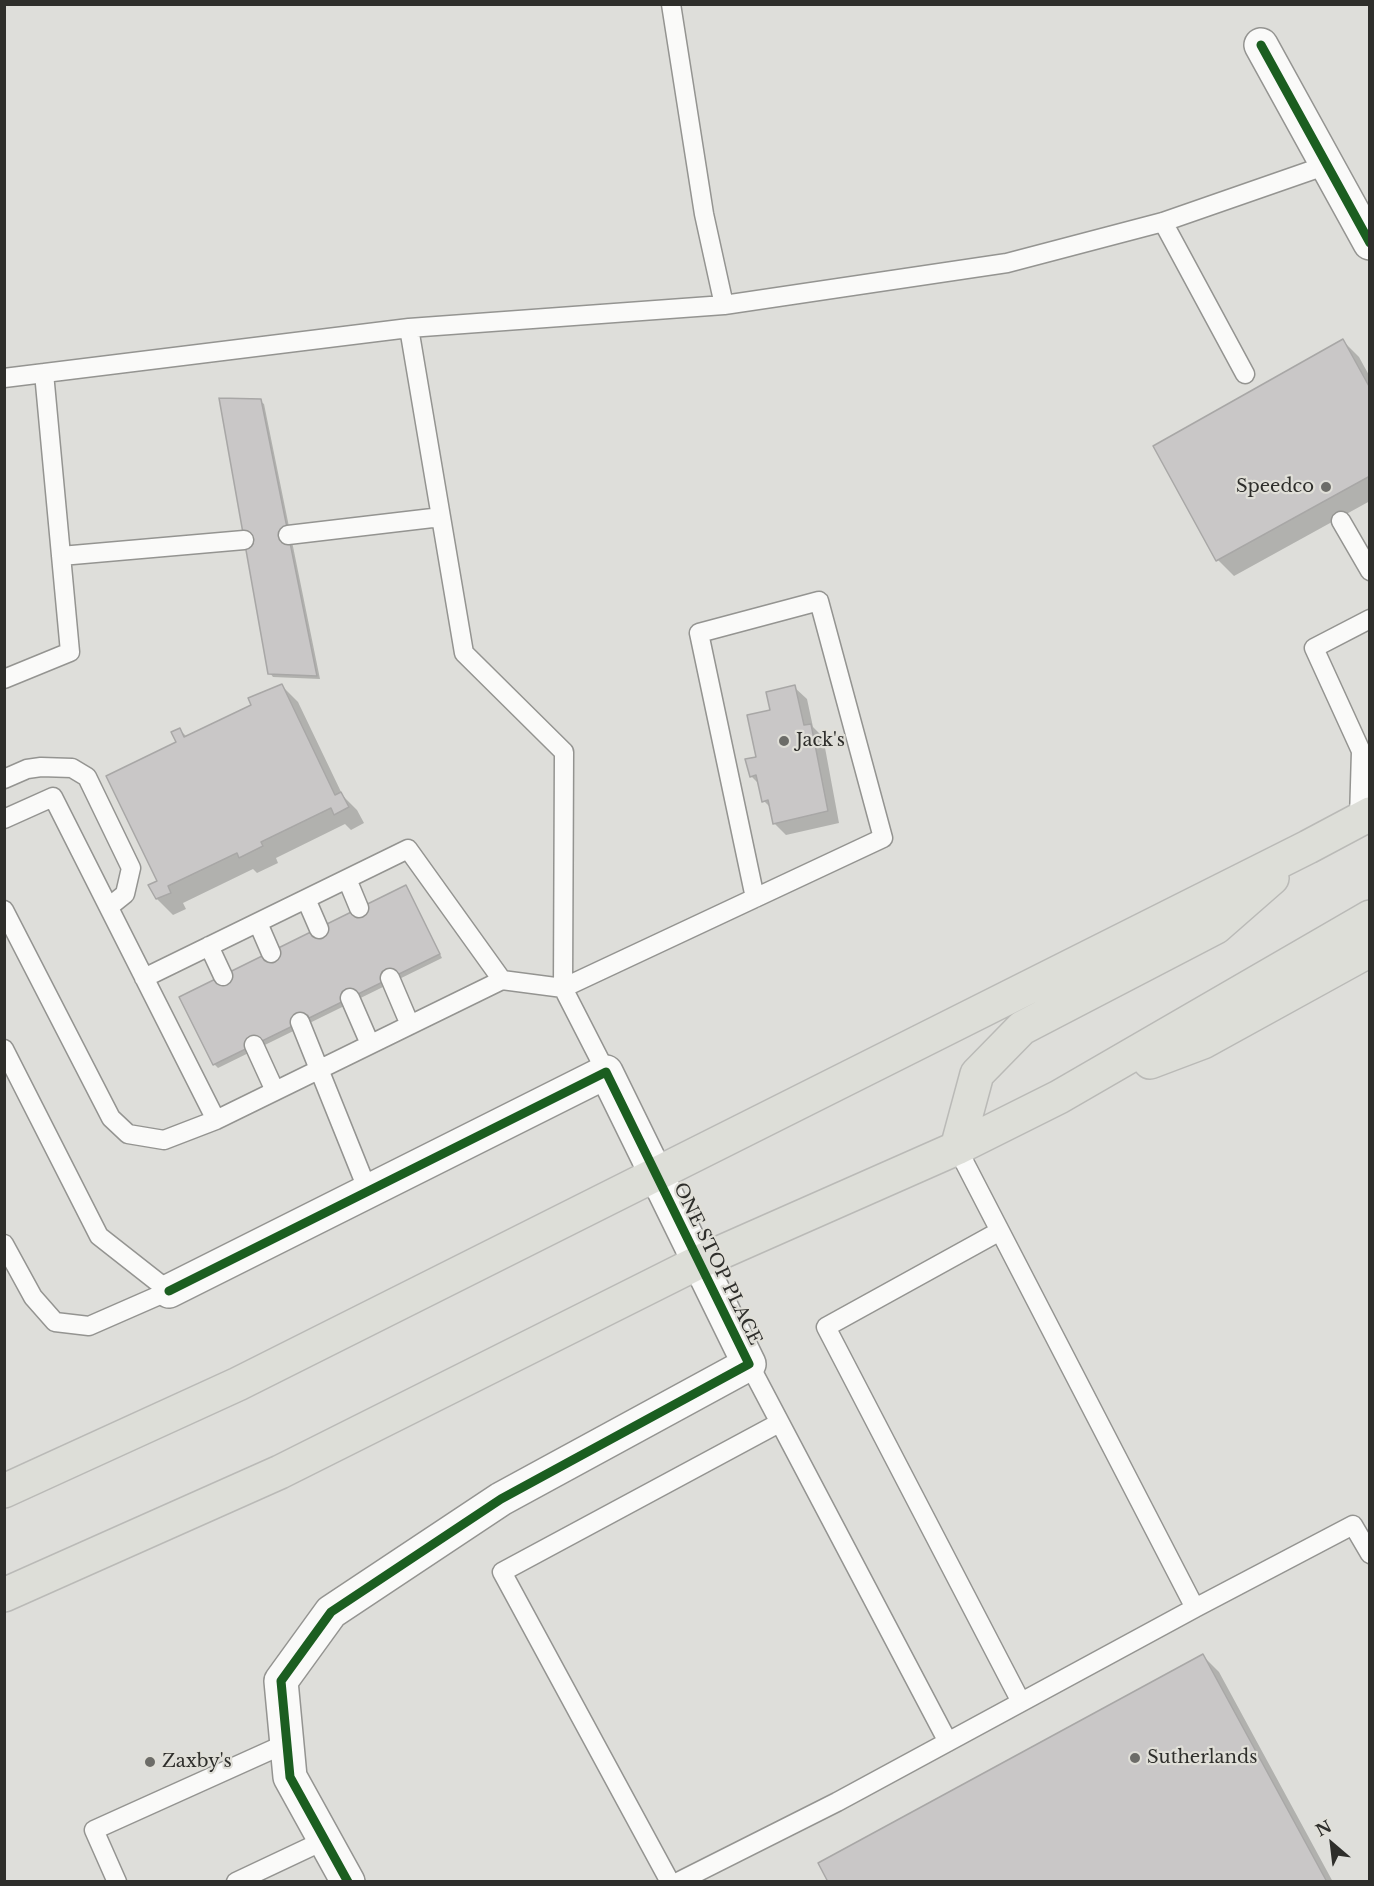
<!DOCTYPE html>
<style>
body{margin:0}
#map{position:relative;width:1374px;height:1886px;overflow:hidden;background:#dededa;font-family:"Libre Baskerville",serif}
canvas{display:block}
.frame{position:absolute;inset:0;border:6px solid #2e2e2b;pointer-events:none}
.north{position:absolute;left:1302px;top:1814px;width:60px;height:60px;-webkit-text-stroke:4px #e0dfd8;paint-order:stroke;rotate:332deg;font-size:16px;font-weight:700;line-height:24px;text-align:center;color:#2e2e2b}
.north::after{content:'';display:block;margin:auto;width:21px;height:27px;background:#2e2e2b;clip-path:polygon(50% 0,100% 100%,50% 72%,0 100%)}
</style>
<div id="map">
<canvas width="1374" height="1886"></canvas>
<div class="frame"></div>
<div class="north">N</div>
</div>
<script>
const ctx = document.querySelector('canvas').getContext('2d');
ctx.lineJoin = 'round';
function fill(path, color) {
  ctx.fillStyle = color;
  ctx.fill(path, 'evenodd');
}
function poly(rows) {
  const path = new Path2D();
  for (const r of rows) {
    path.moveTo(r[0], r[1]);
    for (let i = 2; i < r.length; i += 2) path.lineTo(r[i], r[i + 1]);
  }
  return path;
}
function stroke(path, color, width, dash) {
  ctx.strokeStyle = color;
  ctx.lineWidth = width;
  ctx.lineCap = dash ? 'butt' : 'round';
  ctx.setLineDash(dash || []);
  ctx.stroke(path);
}
function write(font, color, halo, rows, align = 'center') {
  ctx.font = font + ' "Libre Baskerville",serif';
  ctx.lineWidth = 4.5;
  ctx.setLineDash([]);
  ctx.textBaseline = 'middle';
  ctx.strokeStyle = halo;
  ctx.fillStyle = color;
  for (const [text, x, y, turn = 0] of rows) {
    ctx.save();
    ctx.translate(x, y);
    ctx.rotate((+turn || 0) * Math.PI / 180);
    ctx.textAlign = isNaN(turn) ? turn : align;
    if (halo) ctx.strokeText(text, 0, 0);
    ctx.fillText(text, 0, 0);
    ctx.restore();
  }
}
const shadow = poly([
 [1343,341,1359,357,1370,377,1370,501,1234,576,1218,560],
 [260,401,264,404,320,679,273,677,270,673],
 [282,686,298,702,343,796,357,810,364,823,351,830,345,824,276,858,278,863,257,873,253,869,183,903,186,909,173,915,157,899,180,730,187,737,253,705],
 [794,687,807,699,813,727,823,737,839,823,786,835,774,823,771,808,764,801,760,785,751,776,772,711],
 [406,887,442,958,218,1068,214,1064,181,998],
 [1203,1656,1219,1672,1333,1882,830,1882]
]);
const building = poly([
 [1343,339,1370,388,1370,476,1216,561,1153,446,1343,339],
 [219,398,261,399,317,676,268,674,219,398],
 [282,684,335,795,341,792,349,807,334,815,331,808,261,842,263,846,239,858,237,853,168,886,171,893,156,899,148,885,157,881,106,776,176,742,171,732,180,728,184,737,251,705,248,698,282,684],
 [795,685,804,725,811,724,828,811,773,824,768,800,762,802,756,775,750,777,745,759,756,757,747,715,770,710,766,692,795,685],
 [406,885,440,954,213,1065,179,997,406,885],
 [1203,1654,1327,1882,828,1882,818,1863,1203,1654]
]);
const service = poly([
 [1163,222,1245,374],
 [724,305,1007,263,1163,222,1327,165],
 [409,328,464,653,564,752,563,988,606,1072],
 [4,378,409,328,724,305,704,214,671,4],
 [1341,521,1370,571],
 [288,535,441,517],
 [61,556,244,540],
 [4,679,70,652,44,373],
 [4,779,27,769,41,767,72,768,87,777,131,868,125,894,110,906],
 [4,819,53,797,216,1120],
 [1359,819,1361,751,1314,648,1370,619],
 [347,879,359,908],
 [306,899,319,929],
 [4,910,111,1118,128,1134,164,1140,216,1120,502,980,563,988,883,838,819,601,699,633,755,898],
 [258,923,271,953],
 [209,946,223,976],
 [144,978,408,849,502,980],
 [390,978,410,1025],
 [350,998,370,1044],
 [300,1022,368,1191],
 [254,1045,275,1091],
 [4,1049,99,1236,169,1291,89,1326,55,1322,33,1297,4,1244],
 [1000,1231,826,1327,1021,1702],
 [749,1364,948,1742],
 [1195,1608,1353,1525,1370,1554],
 [117,1882,94,1830,287,1743],
 [236,1882,325,1840],
 [670,1882,502,1572,779,1423],
 [678,1882,837,1802,1195,1608,957,1148]
]);
const minor = poly([
 [1261,45,1370,243],
 [169,1291,606,1072,749,1364,501,1499,331,1612,281,1681,290,1777,348,1882]
]);
const primary = poly([
 [1150,1062,1203,1042,1370,950],
 [957,1148,977,1074,1022,1028,1216,927,1272,878],
 [4,1491,238,1384,1308,847,1370,814],
 [4,1595,280,1472,699,1262,957,1148,1059,1097,1370,917]
]);
const cycleway = poly([
 [1261,45,1370,243],
 [169,1291,606,1072,749,1364,501,1499,331,1612,281,1681,290,1777,348,1882]
]);
const markers = [
 [1326,487,6,"#6c6c68"],
 [784,741,6,"#6c6c68"],
 [1135,1758,6,"#6c6c68"],
 [150,1762,6,"#6c6c68"]
];
const poiNames = [
 ["Speedco",1314,487,"right"],
 ["Jack's",796,741],
 ["Sutherlands",1147,1758],
 ["Zaxby's",162,1762]
];
const streetNames = [
 ["ONE STOP PLACE",717,1264,64]
];
fill(shadow, '#0003');
fill(building, '#c9c7c7');
stroke(building, '#a8a7a6', 1.5);
stroke(service, '#949491', 21);
stroke(minor, '#949491', 36);
stroke(primary, '#babab7', 36);
stroke(service, '#fafaf9', 18);
stroke(minor, '#fafaf9', 33);
stroke(primary, '#ddded8', 33);
stroke(cycleway, '#1b5e20', 9);
for (const [x, y, r, color] of markers) {
  const dot = new Path2D();
  dot.arc(x, y, r, 0, 2 * Math.PI);
  ctx.fillStyle = color;
  ctx.fill(dot);
  stroke(dot, '#e0dfd8', 2);
}
write('18px', '#2e2e2b', '#e0dfd8', poiNames, 'left');
write('18px', '#2e2e2b', '#e0dfd8', streetNames);
</script>
